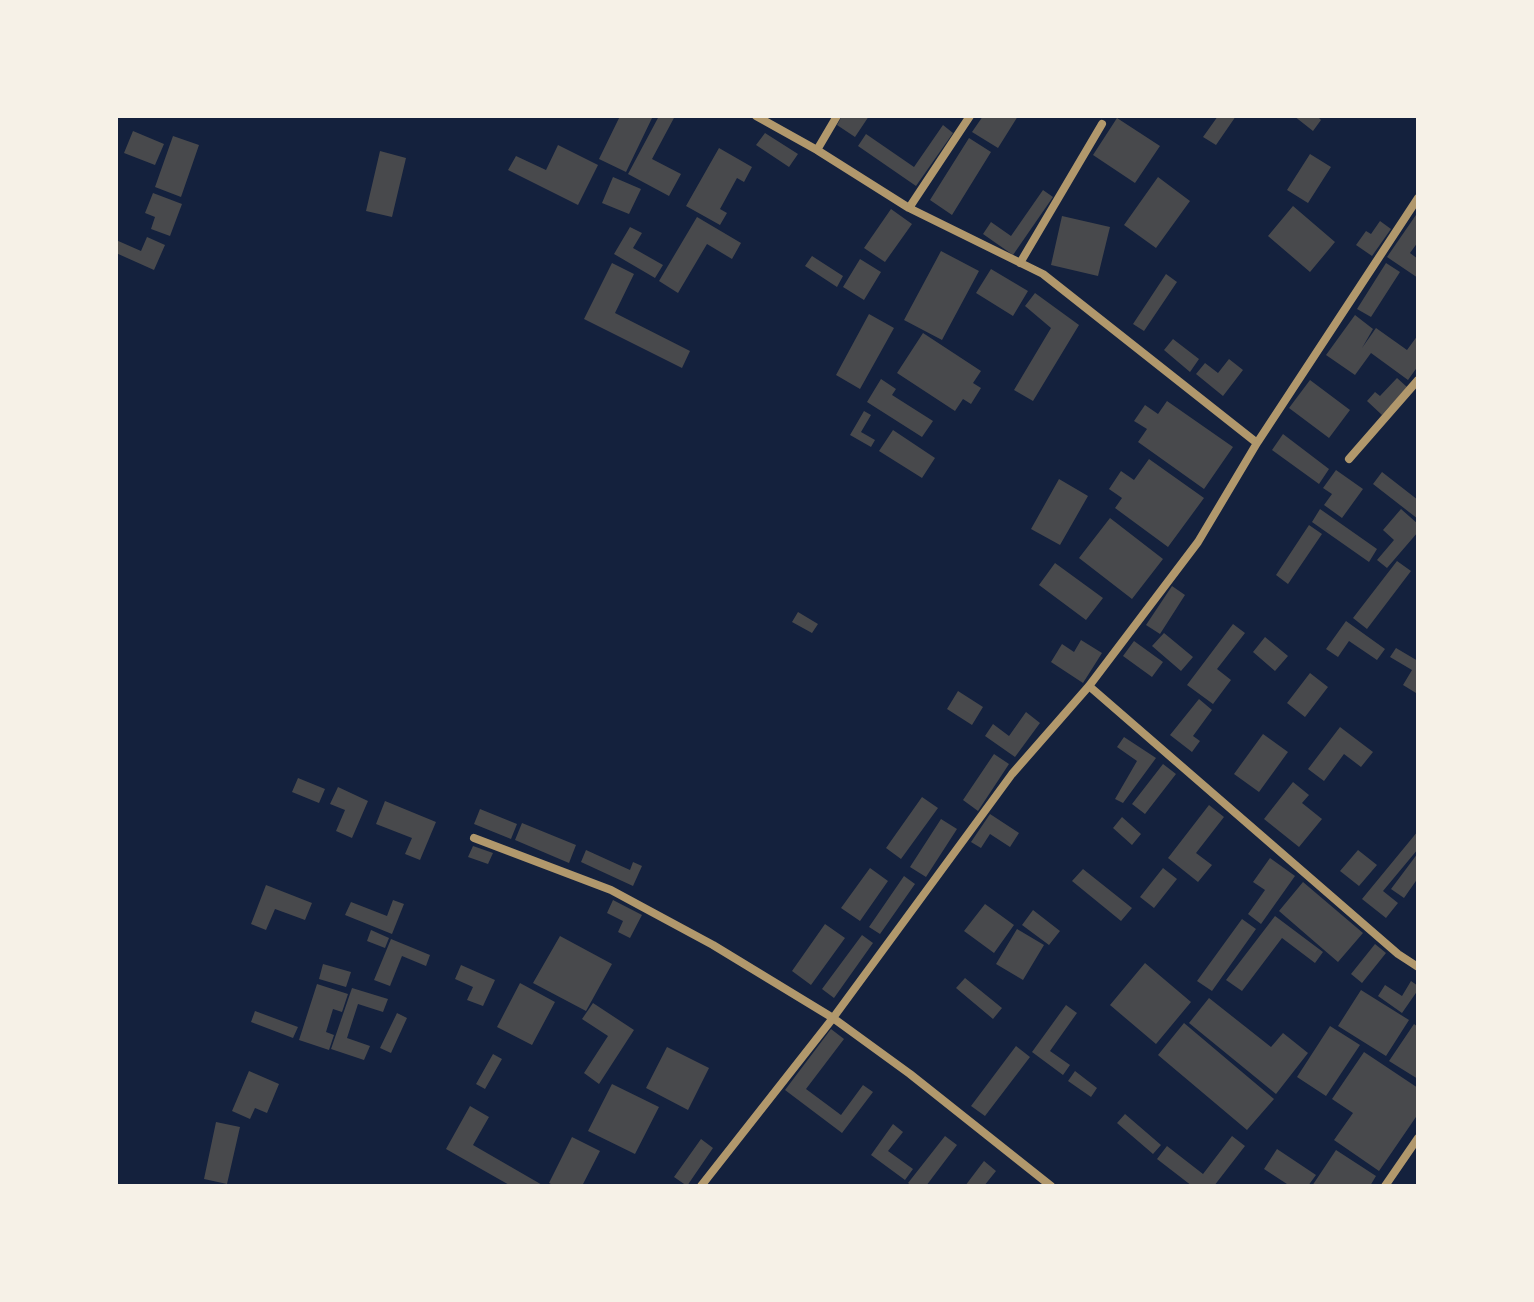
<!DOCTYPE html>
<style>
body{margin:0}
#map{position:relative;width:1534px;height:1302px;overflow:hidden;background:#14213d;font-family:"Open Sans",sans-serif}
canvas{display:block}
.frame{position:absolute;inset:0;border:118px solid #f6f1e7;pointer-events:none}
</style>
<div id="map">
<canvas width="1534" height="1302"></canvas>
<div class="frame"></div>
</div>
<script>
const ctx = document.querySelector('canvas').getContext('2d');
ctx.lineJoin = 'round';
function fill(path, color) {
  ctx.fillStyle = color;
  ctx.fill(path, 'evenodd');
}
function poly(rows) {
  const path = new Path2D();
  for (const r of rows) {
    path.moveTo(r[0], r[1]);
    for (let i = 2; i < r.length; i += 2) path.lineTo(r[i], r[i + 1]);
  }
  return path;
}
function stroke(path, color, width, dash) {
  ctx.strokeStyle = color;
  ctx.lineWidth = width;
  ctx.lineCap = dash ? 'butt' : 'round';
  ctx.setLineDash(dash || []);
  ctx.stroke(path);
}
const building = poly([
 [620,116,653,116,626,172,599,159],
 [659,116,675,116,652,159,681,174,669,196,628,174],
 [842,116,869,116,855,137,837,125],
 [983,116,1018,116,998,148,972,132],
 [1218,116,1236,116,1216,145,1203,137],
 [1294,116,1317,116,1321,120,1313,131],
 [1117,118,1160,146,1135,183,1093,155],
 [943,125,953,133,916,186,858,146,866,134,914,167],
 [133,131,164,144,155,165,124,153],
 [765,133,798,154,789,167,756,145],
 [173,136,199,145,181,197,155,187],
 [969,138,991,152,952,215,930,200],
 [558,145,598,165,578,205,508,170,516,156,546,170],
 [719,148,752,167,744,182,737,178,720,209,727,213,720,225,686,206],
 [380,151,406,158,392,217,366,211],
 [1310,154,1331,167,1308,203,1287,190],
 [613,177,641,189,629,214,602,203],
 [1158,177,1190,201,1156,248,1124,225],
 [1043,190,1053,197,1013,255,983,234,991,222,1011,236],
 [153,193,182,204,170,236,151,229,155,217,145,213],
 [1293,206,1335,242,1310,272,1268,236],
 [891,209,912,224,885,262,864,248],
 [1418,212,1418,242,1410,253,1418,259,1418,278,1387,257],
 [1062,216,1110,227,1098,276,1051,265],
 [697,217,741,243,732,259,707,244,678,293,659,281],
 [1380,221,1391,229,1372,256,1356,245,1366,231,1371,234],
 [630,227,642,233,633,248,663,265,655,278,614,254],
 [147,237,165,245,154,270,116,253,116,240,141,251],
 [941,251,979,271,942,340,904,320],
 [812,256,843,276,837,287,805,266],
 [860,259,881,272,864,300,843,287],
 [612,263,634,274,615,313,690,351,682,368,584,319],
 [1386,263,1400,272,1371,317,1357,309],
 [991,269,1028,291,1013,316,976,293],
 [1166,274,1177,282,1144,331,1133,324],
 [1035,293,1079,325,1033,401,1014,390,1051,328,1025,306],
 [869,314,894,328,860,389,836,375],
 [1355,315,1373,329,1362,348,1376,328,1407,350,1418,335,1418,366,1408,380,1371,353,1355,375,1326,355],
 [923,333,981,371,973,383,981,388,971,404,963,399,955,411,897,373],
 [1173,339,1199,359,1190,372,1164,350],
 [1229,359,1243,370,1223,396,1196,374,1205,363,1218,373],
 [1397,378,1407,387,1382,415,1367,401,1375,392,1380,396],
 [881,379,896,389,892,395,933,421,922,437,867,402],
 [1310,380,1350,410,1329,438,1289,408],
 [1167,401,1233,447,1204,489,1138,442,1147,429,1134,421,1145,405,1158,414],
 [864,411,871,415,861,432,875,440,871,447,850,435],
 [893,430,935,458,922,478,879,451],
 [1283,434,1329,469,1319,484,1272,450],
 [1149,459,1204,498,1168,547,1115,508,1122,498,1109,489,1121,471,1134,480],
 [1336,470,1363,489,1342,518,1324,505,1332,494,1323,488],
 [1382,472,1418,500,1418,519,1373,484],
 [1059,479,1088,496,1060,545,1031,529],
 [1320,509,1377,549,1369,562,1312,522],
 [1401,509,1418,524,1418,532,1387,568,1377,560,1394,540,1383,530],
 [1110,518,1163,559,1132,599,1079,558],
 [1309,525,1322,534,1288,584,1276,575],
 [1397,561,1411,571,1367,629,1353,618],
 [1055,563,1103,598,1086,620,1039,585],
 [1172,586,1185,595,1160,634,1146,625],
 [798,612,818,624,812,633,792,622],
 [1346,621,1385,649,1377,660,1349,641,1338,657,1326,649],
 [1233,624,1245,633,1217,669,1231,680,1213,704,1187,685],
 [1164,633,1193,657,1181,671,1152,646],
 [1265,637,1288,656,1275,671,1253,652],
 [1081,640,1102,653,1083,683,1051,662,1062,644,1074,652],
 [1134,641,1163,662,1152,677,1123,656],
 [1396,648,1418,661,1416,693,1403,685,1412,670,1390,657],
 [1310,673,1328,687,1305,717,1287,703],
 [958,691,983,707,972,725,947,709],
 [1199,699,1212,710,1193,736,1200,741,1192,752,1170,735],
 [1026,712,1040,723,1015,757,985,736,993,724,1009,736],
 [1340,727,1373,752,1361,767,1344,754,1324,781,1308,769],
 [1263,734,1288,752,1259,792,1234,774],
 [1124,737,1156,758,1123,803,1115,799,1137,761,1117,747],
 [994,754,1009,764,978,811,963,800],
 [1163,764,1176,774,1145,814,1132,804],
 [298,778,325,789,319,803,292,792],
 [1293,782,1309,795,1302,803,1322,819,1299,847,1264,819],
 [338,787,368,801,352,838,336,831,345,810,330,804],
 [922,797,938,808,901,859,886,848],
 [385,801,436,822,420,860,405,854,412,838,376,824],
 [1209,805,1224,817,1196,853,1212,865,1198,882,1168,858],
 [480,809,517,824,511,839,474,824],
 [990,814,1019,833,1010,847,990,834,981,848,971,842],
 [1122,817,1141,834,1132,845,1113,828],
 [941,819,957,829,926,877,910,867],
 [522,823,576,845,569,863,515,840],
 [1418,831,1418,849,1383,891,1398,903,1386,918,1362,899],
 [473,846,493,853,488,864,468,857],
 [586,850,630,870,633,862,642,866,633,886,581,862],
 [1358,850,1377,865,1359,886,1340,871],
 [1418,853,1418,878,1404,898,1391,889],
 [1270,858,1295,876,1261,924,1248,914,1265,890,1253,882],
 [870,868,888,881,860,921,841,908],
 [1163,868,1177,879,1154,908,1140,897],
 [1083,869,1132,908,1121,921,1072,881],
 [904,876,915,884,880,934,869,927],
 [1303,882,1363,933,1338,962,1279,911],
 [266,885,312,903,305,920,275,909,266,930,251,924],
 [393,900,404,904,392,934,345,915,351,902,387,916],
 [613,900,642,915,630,938,618,932,623,921,607,913],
 [985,904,1014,925,994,953,964,931],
 [1033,910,1060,931,1049,945,1022,925],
 [1275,916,1323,952,1315,963,1282,938,1242,991,1226,980],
 [1242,919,1256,929,1212,991,1197,981],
 [825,924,845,938,811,985,792,971],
 [1017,929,1044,945,1023,980,996,964],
 [371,930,389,938,385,948,367,941],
 [862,935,873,943,834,998,822,989],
 [560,936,612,964,586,1011,533,983],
 [391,939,430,955,426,966,402,956,390,986,374,980],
 [1375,944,1386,953,1362,983,1351,974],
 [1145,963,1191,1002,1156,1044,1110,1005],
 [323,964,351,972,346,987,319,979],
 [461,965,495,980,483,1006,467,1000,473,987,455,979],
 [965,978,1002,1008,993,1019,956,988],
 [1411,981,1418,986,1418,990,1402,1013,1378,996,1385,985,1402,996],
 [520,983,555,1002,532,1045,497,1027],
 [317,984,348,994,342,1012,333,1009,326,1032,334,1035,329,1050,299,1040],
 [352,988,388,999,383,1012,358,1004,347,1038,370,1046,364,1060,331,1049],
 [1361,990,1409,1020,1386,1056,1338,1026],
 [1209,998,1271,1047,1283,1033,1308,1053,1276,1094,1189,1023],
 [593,1003,634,1030,599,1084,584,1073,608,1036,582,1019],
 [1066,1005,1077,1013,1050,1051,1070,1065,1063,1075,1032,1052],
 [255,1011,298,1027,293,1038,251,1022],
 [397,1013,407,1018,391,1053,380,1048],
 [1184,1023,1274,1099,1247,1130,1158,1055],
 [1414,1024,1418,1027,1418,1079,1389,1061],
 [1330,1026,1360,1045,1326,1096,1297,1077],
 [831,1029,844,1039,806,1089,841,1115,863,1085,873,1092,842,1133,785,1090],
 [1016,1046,1030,1057,985,1116,971,1106],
 [667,1047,709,1068,688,1110,646,1088],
 [1364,1052,1418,1088,1418,1114,1379,1171,1334,1140,1353,1113,1332,1099],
 [493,1054,502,1059,485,1089,476,1084],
 [249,1071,279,1084,267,1113,255,1108,250,1119,232,1111],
 [1075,1071,1097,1088,1091,1097,1068,1081],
 [612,1084,659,1107,635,1154,588,1131],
 [470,1106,489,1117,473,1145,544,1186,511,1186,446,1149],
 [1125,1114,1161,1145,1153,1154,1117,1123],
 [216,1122,240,1127,227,1184,204,1179],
 [893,1124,903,1132,888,1151,913,1169,905,1180,871,1155],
 [945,1136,957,1145,926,1186,912,1186,908,1183],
 [1232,1136,1245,1146,1214,1186,1192,1186,1157,1159,1167,1146,1203,1174],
 [572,1137,600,1151,582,1186,555,1186,549,1183],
 [701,1139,713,1148,687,1186,674,1177],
 [1277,1149,1316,1175,1308,1186,1290,1186,1264,1169],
 [1336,1150,1376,1176,1370,1186,1312,1186],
 [984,1161,996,1171,984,1186,965,1186]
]);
const minor = poly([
 [756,116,817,150,909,208,1043,274,1257,443],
 [817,150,837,116],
 [909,208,970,116],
 [1020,263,1102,124],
 [1349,459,1418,380],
 [1089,686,1398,954,1418,967],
 [474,838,611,890,713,945,833,1018,910,1074,1051,1186],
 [701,1186,833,1018,1012,774,1089,686,1198,542,1257,443,1418,198],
 [1385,1186,1418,1138]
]);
fill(building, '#48494c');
stroke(minor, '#b1986c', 8);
</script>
